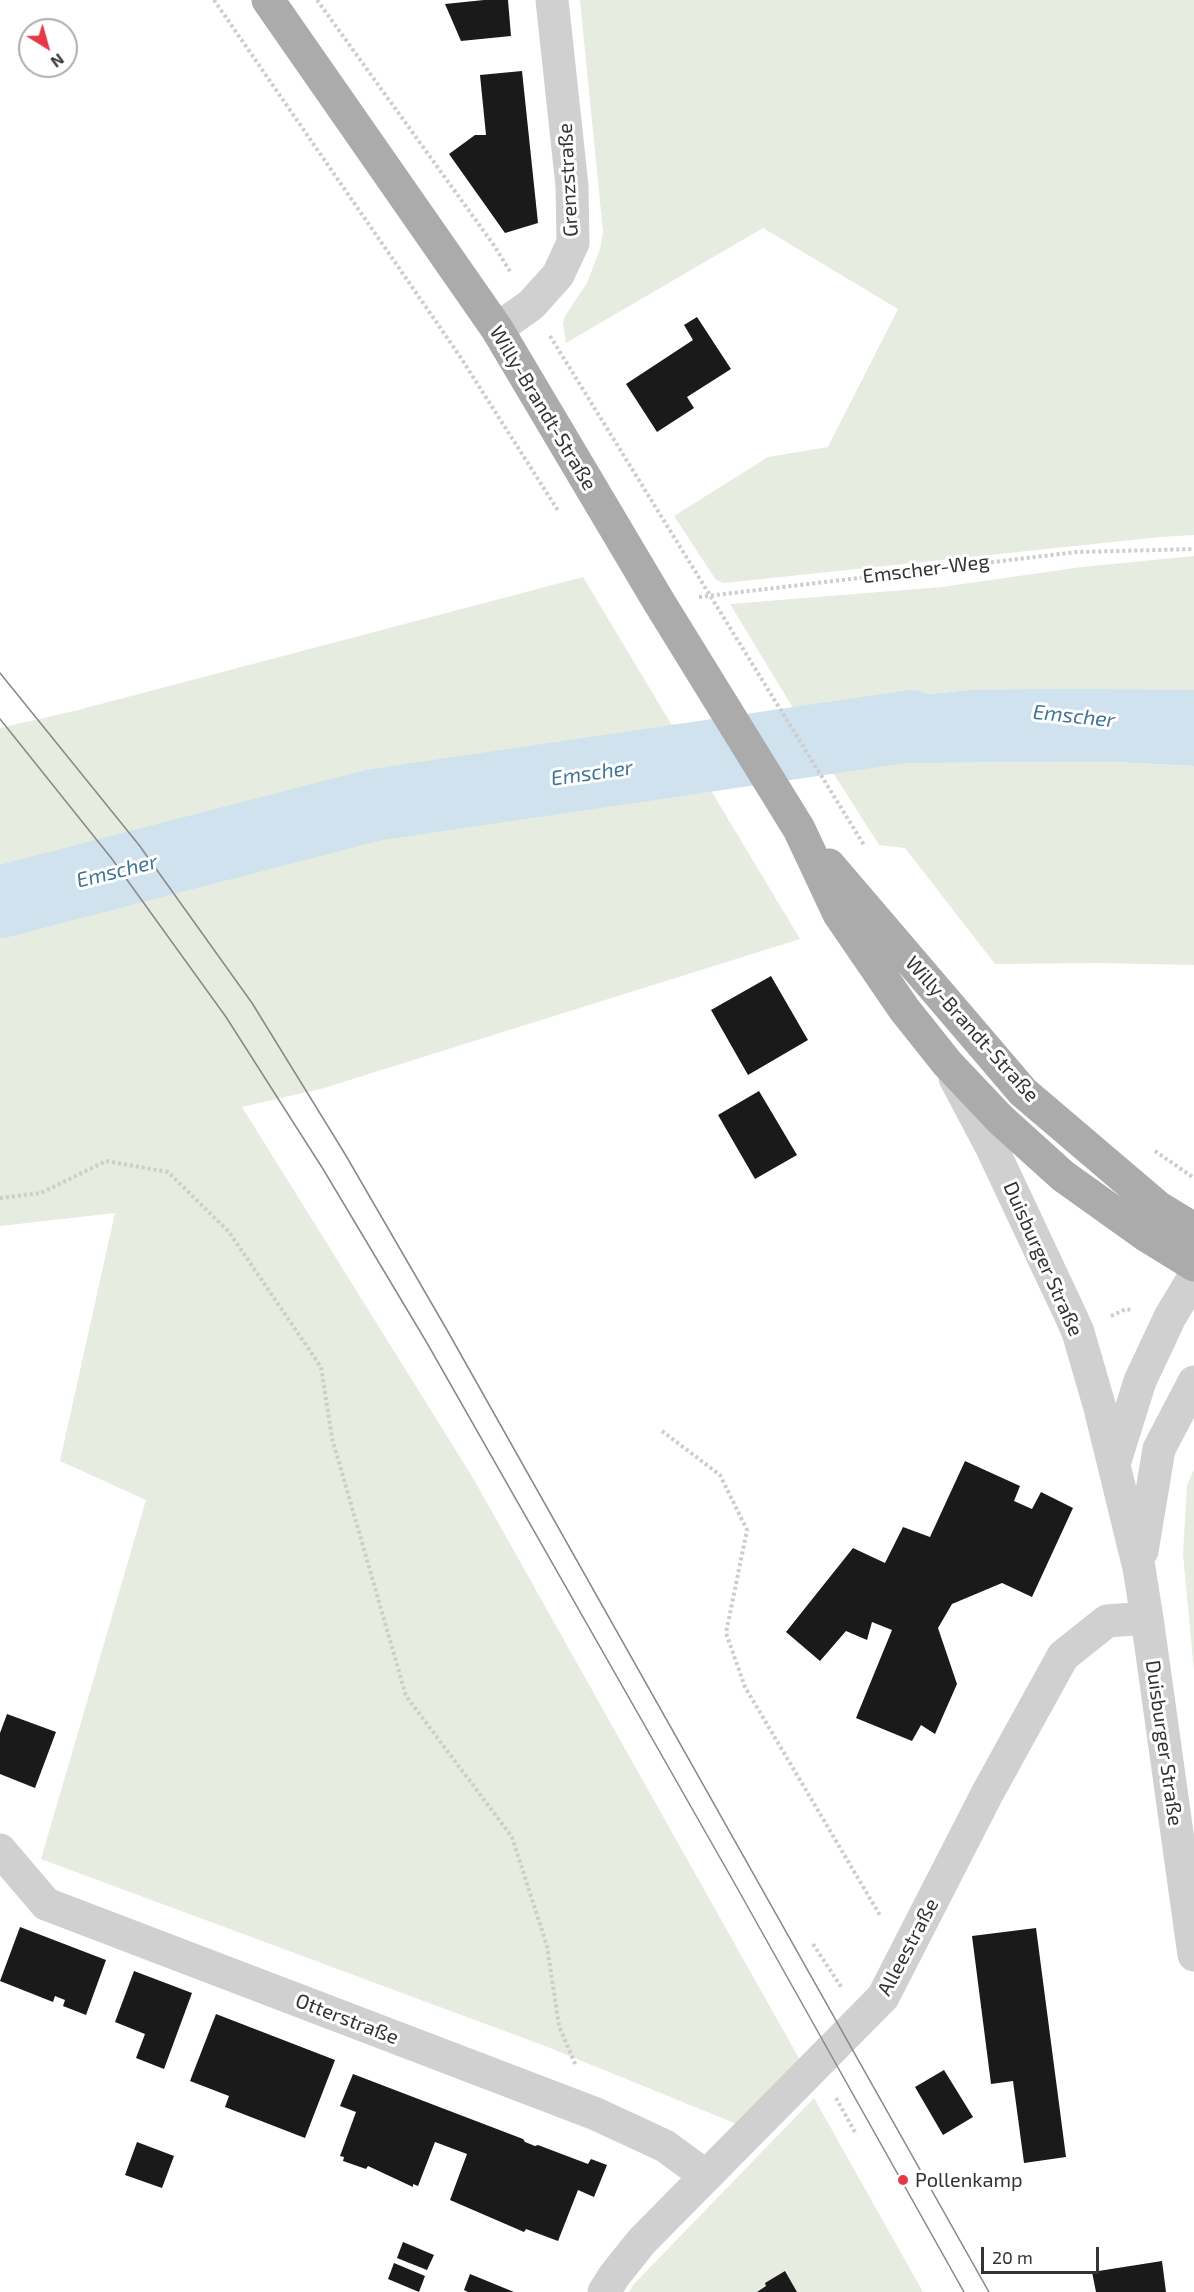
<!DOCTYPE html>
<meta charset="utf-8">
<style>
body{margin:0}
#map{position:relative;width:1194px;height:2292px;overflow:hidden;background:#fff;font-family:"Exo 2",sans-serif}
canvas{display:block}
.north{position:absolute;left:18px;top:18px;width:60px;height:60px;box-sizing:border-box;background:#fff;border:2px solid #adadad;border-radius:50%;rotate:143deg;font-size:16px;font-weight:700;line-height:24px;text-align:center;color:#333}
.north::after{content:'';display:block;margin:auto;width:21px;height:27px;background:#e63946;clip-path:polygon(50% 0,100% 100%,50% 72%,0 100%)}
.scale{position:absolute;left:981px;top:2247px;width:118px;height:27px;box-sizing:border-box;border:3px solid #333;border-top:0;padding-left:8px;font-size:18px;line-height:21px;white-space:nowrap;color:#333;-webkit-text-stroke:4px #fff;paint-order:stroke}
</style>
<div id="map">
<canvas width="1194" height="2292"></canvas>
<div class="north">N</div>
<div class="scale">20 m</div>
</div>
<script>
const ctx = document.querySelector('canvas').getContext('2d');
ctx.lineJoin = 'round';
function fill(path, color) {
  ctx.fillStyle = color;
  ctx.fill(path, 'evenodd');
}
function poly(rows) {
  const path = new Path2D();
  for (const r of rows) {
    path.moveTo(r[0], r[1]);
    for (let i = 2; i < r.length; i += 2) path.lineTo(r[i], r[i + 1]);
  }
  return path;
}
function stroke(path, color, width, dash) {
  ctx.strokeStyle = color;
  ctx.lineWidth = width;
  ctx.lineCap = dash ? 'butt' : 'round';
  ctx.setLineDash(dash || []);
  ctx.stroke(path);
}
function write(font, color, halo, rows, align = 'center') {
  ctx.font = font + ' "Exo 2",sans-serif';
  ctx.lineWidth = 6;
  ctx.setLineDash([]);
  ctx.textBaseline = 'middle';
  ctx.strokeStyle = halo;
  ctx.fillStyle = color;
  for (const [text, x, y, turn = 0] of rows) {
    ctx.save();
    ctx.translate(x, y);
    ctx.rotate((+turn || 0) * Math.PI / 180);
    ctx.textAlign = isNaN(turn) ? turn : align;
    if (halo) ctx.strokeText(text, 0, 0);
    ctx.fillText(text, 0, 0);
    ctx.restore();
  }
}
const green = poly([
 [580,0,1194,0,1194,535,1160,537,724,583,716,580,674,516,768,457,828,447,898,309,763,228,566,343,563,324,565,316,587,283,600,249,603,232],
 [1194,556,1194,690,969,690,793,708,730,604,942,587,1082,567],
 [583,577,800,939,324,1088,242,1107,473,1478,801,2062,744,2127,545,2046,41,1859,146,1500,60,1461,115,1213,0,1226,0,728,78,710],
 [1115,762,1194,766,1194,965,1098,963,995,964,905,848,879,845,832,771,909,763],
 [1194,1469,1194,1671,1183,1554,1187,1485],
 [814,2098,923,2292,629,2292,633,2285]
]);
const water = poly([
 [1059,689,1194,690,1194,766,1115,762,909,763,832,771,793,708,969,690]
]);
const river = poly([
 [0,902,374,805,911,726]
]);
const building = poly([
 [484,0,508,0,511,36,461,41,445,4],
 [522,71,538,223,505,233,449,154,475,135,486,135,480,75],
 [697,317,731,369,687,397,694,408,657,432,626,384,693,340,684,325],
 [771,976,808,1040,748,1075,711,1010],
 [759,1091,797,1155,755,1179,718,1115],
 [965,1461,1020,1486,1014,1501,1032,1509,1041,1492,1073,1508,1032,1597,1002,1583,952,1604,938,1628,957,1684,935,1734,921,1725,912,1741,856,1718,892,1630,872,1622,867,1640,846,1631,820,1661,786,1632,853,1548,885,1563,903,1527,930,1537],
 [7,1714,56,1732,35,1788,0,1774,0,1733],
 [20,1927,106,1960,86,2015,63,2006,65,2000,55,1996,53,2002,0,1981],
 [1036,1928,1066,2157,1024,2163,1013,2081,991,2084,972,1936],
 [134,1971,192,1993,164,2069,136,2058,145,2034,115,2022],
 [216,2014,335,2060,305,2138,225,2107,229,2096,190,2081],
 [944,2070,973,2117,943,2135,915,2087],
 [353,2074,523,2139,525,2142,535,2146,538,2145,588,2164,591,2159,607,2165,594,2197,578,2190,558,2241,526,2229,524,2232,450,2200,467,2154,435,2142,418,2186,413,2184,413,2187,368,2166,366,2169,343,2161,344,2157,340,2156,356,2112,340,2106],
 [137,2142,174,2156,162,2188,125,2175],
 [403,2242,434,2255,427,2270,397,2258],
 [1162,2261,1166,2292,1096,2292,1092,2272],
 [394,2263,425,2276,419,2292,388,2279],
 [785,2271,797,2292,757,2292,766,2286,765,2283],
 [470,2274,514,2292,468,2292,464,2290]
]);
const path = poly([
 [214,0,459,355,559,512],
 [317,0,493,244,511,273],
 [550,336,864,845],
 [699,597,1077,552,1194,549],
 [1155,1151,1194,1178],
 [0,1198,41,1193,106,1161,168,1172,229,1232,321,1367,332,1438,406,1696,512,1837,547,1946,559,2026,576,2066],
 [1111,1316,1126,1309,1131,1310],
 [662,1431,720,1475,747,1530,726,1633,745,1687,881,1917],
 [813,1944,842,1988],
 [836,2098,856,2134]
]);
const minor = poly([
 [497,329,531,305,558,275,573,243,572,186,552,0],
 [955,1078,991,1146,1069,1312,1078,1332,1100,1408,1139,1568,1147,1618,1194,1955],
 [1114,1464,1140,1381,1170,1317,1194,1277],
 [1142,1551,1159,1449,1194,1382],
 [0,1850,46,1904,596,2114,665,2146,706,2176],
 [604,2292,614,2276,642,2241,883,1997,988,1792,1063,1656,1107,1621,1147,1618]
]);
const major = poly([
 [268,0,497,329,659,602,799,829,839,914,904,1009,947,1063,1000,1119,1063,1176,1147,1236,1194,1265],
 [829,865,1023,1092,1158,1207,1194,1229]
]);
const tram = poly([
 [0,673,139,845,252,1003,345,1154,447,1330,989,2292],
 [0,719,112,859,226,1017,323,1169,427,1343,731,1877,964,2292]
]);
const markers = [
 [903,2180,6,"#e63946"]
];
const streetNames = [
 ["Grenzstraße",568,180,-93],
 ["Willy-Brandt-Straße",543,408,59],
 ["Emscher-Weg",926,569,-7],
 ["Willy-Brandt-Straße",972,1029,48],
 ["Duisburger Straße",1043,1259,66],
 ["Duisburger Straße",1164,1743,82],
 ["Alleestraße",908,1947,-62],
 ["Otterstraße",347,2019,21]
];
const poiNames = [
 ["Pollenkamp",915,2180]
];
const waterNames = [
 ["Emscher",1074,716,6],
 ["Emscher",592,773,-8],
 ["Emscher",117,871,-14]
];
fill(green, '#e6ecdf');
fill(water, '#cfe2ee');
stroke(river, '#cfe2ee', 72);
fill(building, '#1a1a1a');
stroke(path, '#cdcdcd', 4, [3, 3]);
stroke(minor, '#d0d0d0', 33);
stroke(major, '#ababab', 33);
stroke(tram, '#888', 1.5);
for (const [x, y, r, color] of markers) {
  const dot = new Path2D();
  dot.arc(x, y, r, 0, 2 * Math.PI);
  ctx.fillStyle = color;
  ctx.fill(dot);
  stroke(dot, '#fff', 2);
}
write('20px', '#333', '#fff', streetNames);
write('20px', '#333', '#fff', poiNames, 'left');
write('italic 21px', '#3f7597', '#fff', waterNames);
</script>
